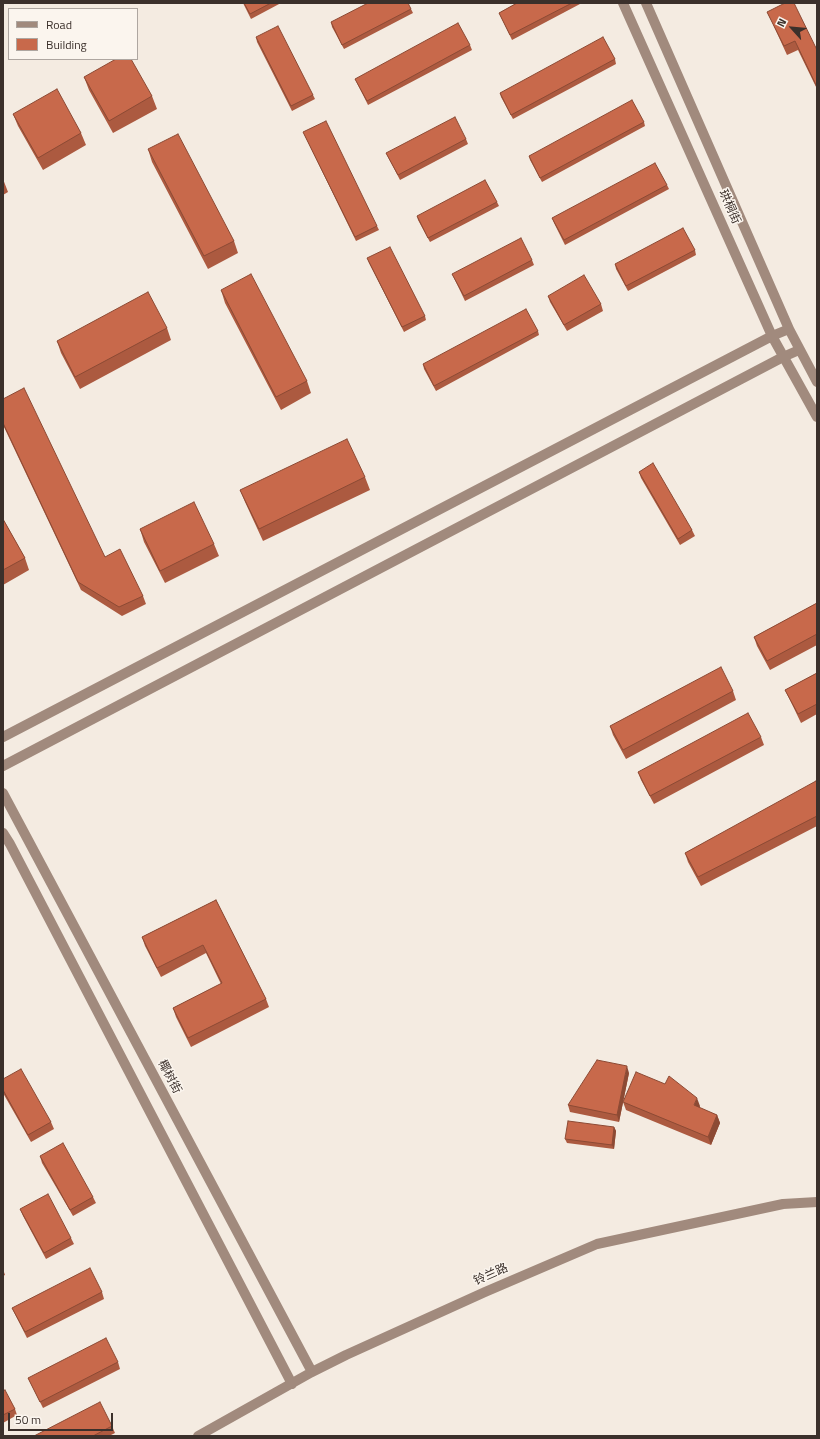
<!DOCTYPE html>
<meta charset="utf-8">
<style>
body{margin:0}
#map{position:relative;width:820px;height:1439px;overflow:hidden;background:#f4ebe1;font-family:"Titillium Web",sans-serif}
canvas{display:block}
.frame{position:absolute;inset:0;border:4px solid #3b302b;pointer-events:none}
.legend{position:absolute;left:8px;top:8px;width:130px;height:52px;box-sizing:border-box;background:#fbf5ee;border:1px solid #aea6a0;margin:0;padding:5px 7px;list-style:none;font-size:12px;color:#3b302b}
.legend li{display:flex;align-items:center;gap:8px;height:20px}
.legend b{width:20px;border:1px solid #aea6a0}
.north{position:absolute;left:772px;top:8px;width:40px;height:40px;-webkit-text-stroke:3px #fbf5ee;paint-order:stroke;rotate:297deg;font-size:11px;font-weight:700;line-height:16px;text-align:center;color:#3b302b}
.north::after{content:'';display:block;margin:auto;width:14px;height:18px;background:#3b302b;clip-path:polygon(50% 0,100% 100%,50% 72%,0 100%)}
.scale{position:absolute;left:8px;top:1413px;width:105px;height:18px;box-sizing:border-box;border:2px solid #3b302b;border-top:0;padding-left:5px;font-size:12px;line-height:14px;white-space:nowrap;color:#3b302b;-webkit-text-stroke:3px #fbf5ee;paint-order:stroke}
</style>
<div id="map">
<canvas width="820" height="1439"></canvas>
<div class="frame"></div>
<ul class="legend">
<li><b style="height:5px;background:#a18a7d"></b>Road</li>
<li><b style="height:11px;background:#c8694b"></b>Building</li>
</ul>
<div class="north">N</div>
<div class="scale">50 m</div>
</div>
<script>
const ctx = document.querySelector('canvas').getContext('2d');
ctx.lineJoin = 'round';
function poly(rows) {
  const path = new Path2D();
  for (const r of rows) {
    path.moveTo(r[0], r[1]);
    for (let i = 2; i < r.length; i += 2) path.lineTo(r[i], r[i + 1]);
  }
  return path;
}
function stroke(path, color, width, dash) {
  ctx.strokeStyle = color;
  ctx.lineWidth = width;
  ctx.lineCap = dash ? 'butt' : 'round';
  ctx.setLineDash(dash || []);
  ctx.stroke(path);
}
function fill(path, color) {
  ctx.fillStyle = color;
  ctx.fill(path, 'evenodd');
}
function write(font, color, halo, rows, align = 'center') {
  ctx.font = font + ' "Titillium Web","Noto Sans SC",sans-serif';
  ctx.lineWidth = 3;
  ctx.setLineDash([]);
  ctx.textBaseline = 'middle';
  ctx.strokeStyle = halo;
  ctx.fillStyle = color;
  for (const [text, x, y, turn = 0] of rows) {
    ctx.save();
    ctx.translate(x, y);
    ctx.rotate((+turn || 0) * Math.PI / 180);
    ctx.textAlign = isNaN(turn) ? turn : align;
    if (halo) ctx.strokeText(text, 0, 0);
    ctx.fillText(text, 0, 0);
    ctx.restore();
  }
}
const secondary = poly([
 [623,3,772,336,817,417],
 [646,3,789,329,817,382],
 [3,737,772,336,789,329],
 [3,766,783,357,799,350],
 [3,793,312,1372],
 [3,833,10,844,292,1384],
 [198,1436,312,1372,346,1355,485,1292,597,1244,783,1204,817,1202]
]);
const wall = poly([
 [243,3,281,3,251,19],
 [517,3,580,3,580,4,512,40,499,13],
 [411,9,413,13,344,49,332,27,331,22],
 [767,12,817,50,817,89,798,50,787,55,771,20],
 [256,37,313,95,315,99,292,111,257,42],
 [470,45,472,50,368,105,355,79],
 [615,59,616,64,513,119,501,97,500,93],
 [84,77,152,96,157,109,113,133,89,90],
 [13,114,81,133,86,145,43,170,18,126],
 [644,122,645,126,542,182,530,160,529,156],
 [303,132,377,226,379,230,356,241],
 [466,139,468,144,400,180,388,157,386,153],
 [148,149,234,241,238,253,208,269,152,162],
 [3,179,8,192,3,195],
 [667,185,669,189,565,245,554,223,552,218],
 [497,202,499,206,430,242,418,220,417,216],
 [695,250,696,255,628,291,616,269,615,264],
 [367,258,425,316,426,320,404,332,369,263],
 [532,260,534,265,465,301,454,278,452,274],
 [221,290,307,381,311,393,281,410,225,303],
 [548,296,601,304,603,311,567,331,550,302],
 [167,328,171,340,80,389,61,353,57,341],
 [538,331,539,335,436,391,424,369,423,364],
 [3,399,105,557,143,596,146,604,122,616,81,590,3,425],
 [639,472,692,530,695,536,680,545,641,478],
 [365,477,370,490,263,541,245,502,240,490],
 [3,519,25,558,29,570,3,585],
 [140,529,214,544,219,556,165,583,144,542],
 [817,603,817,645,770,670,757,646,754,637],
 [817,673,817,714,801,723,789,698,785,690],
 [733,691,736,700,626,759,613,735,610,726],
 [761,737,764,745,654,804,641,780,638,772],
 [817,783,817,826,701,886,688,862,685,853],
 [216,900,266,999,269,1007,191,1047,176,1017,173,1008,221,984,206,953,161,977,145,946,142,937],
 [629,1073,619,1122,570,1112,568,1105],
 [3,1079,51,1122,54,1129,31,1142,3,1093],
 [623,1102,700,1106,699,1108,717,1115,720,1123,711,1145,626,1110],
 [614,1127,616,1131,614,1149,567,1143,565,1139],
 [40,1156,93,1197,96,1203,73,1216,42,1163],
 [20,1209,71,1238,74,1244,46,1259,23,1216],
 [3,1269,5,1275,3,1276],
 [102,1292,104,1299,27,1338,12,1308],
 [118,1362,120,1369,43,1408,28,1378],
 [3,1391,15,1409,17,1415,3,1423],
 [112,1426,115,1433,109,1436,34,1436]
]);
const shadedWall = poly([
 [627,1066,629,1073,619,1122,617,1115],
 [697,1098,700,1106,697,1114,694,1105],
 [717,1115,720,1123,711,1145,708,1137],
 [614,1127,616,1131,614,1149,612,1145]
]);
const building = poly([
 [244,3,271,3,250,14,244,3],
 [368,3,408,3,411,9,342,45,331,22,368,3],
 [517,3,572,3,510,35,499,13,517,3],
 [785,3,794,3,817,50,817,87,795,41,784,46,767,12,785,3],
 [458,23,470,45,367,101,355,79,458,23],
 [278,26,313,95,291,106,256,37,278,26],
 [603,37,615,59,511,115,500,93,603,37],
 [116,59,131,59,152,96,109,121,84,77,116,59],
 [57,89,81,133,38,158,13,114,57,89],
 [632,100,644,122,540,178,529,156,632,100],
 [455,117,466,139,398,175,386,153,455,117],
 [326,121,377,226,355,237,303,132,326,121],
 [178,134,234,241,204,256,148,149,178,134],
 [655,163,667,185,564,240,552,218,655,163],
 [485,180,497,202,428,238,417,216,485,180],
 [683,228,695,250,626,286,615,264,683,228],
 [521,238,532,260,464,296,452,274,521,238],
 [390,247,425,316,402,327,367,258,390,247],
 [251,274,307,381,276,397,221,290,251,274],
 [584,275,601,304,564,325,548,296,584,275],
 [148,292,167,328,75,377,57,341,148,292],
 [526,309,538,331,434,386,423,364,526,309],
 [24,388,105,557,120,549,143,596,119,607,78,582,3,423,3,399,24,388],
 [347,439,365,477,259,529,240,490,347,439],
 [653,463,692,530,678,539,639,472,653,463],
 [194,502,214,544,160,571,140,529,194,502],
 [3,519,25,558,3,570,3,519],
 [817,603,817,634,767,661,754,637,817,603],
 [721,667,733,691,623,750,610,726,721,667],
 [817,673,817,704,798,714,785,690,817,673],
 [748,713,761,737,650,796,638,772,748,713],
 [816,781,817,783,817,816,698,877,685,853,816,781],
 [216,900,266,999,188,1038,173,1008,222,983,203,945,157,968,142,937,216,900],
 [597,1060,627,1066,617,1115,568,1105,597,1060],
 [21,1069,51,1122,28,1135,3,1090,3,1079,21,1069],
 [636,1072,665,1084,669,1076,697,1098,694,1105,717,1115,708,1137,623,1102,636,1072],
 [568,1121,614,1127,612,1145,565,1139,568,1121],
 [63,1143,93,1197,70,1210,40,1156,63,1143],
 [48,1194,71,1238,44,1253,20,1209,48,1194],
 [90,1268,102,1292,25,1332,12,1308,90,1268],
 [106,1338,118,1362,40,1402,28,1378,106,1338],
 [5,1390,15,1409,3,1415,3,1391,5,1390],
 [100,1402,112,1426,93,1436,34,1436,100,1402]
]);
const streetNames = [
 ["珙桐街",729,207,66],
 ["椰树街",169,1077,62],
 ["铃兰路",491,1275,-24]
];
stroke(secondary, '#a18a7d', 10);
fill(wall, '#ac5a40');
fill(shadedWall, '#8c4a34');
fill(building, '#c8694b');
stroke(building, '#8c4a34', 1);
write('12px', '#3b302b', '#fbf5ee', streetNames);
</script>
